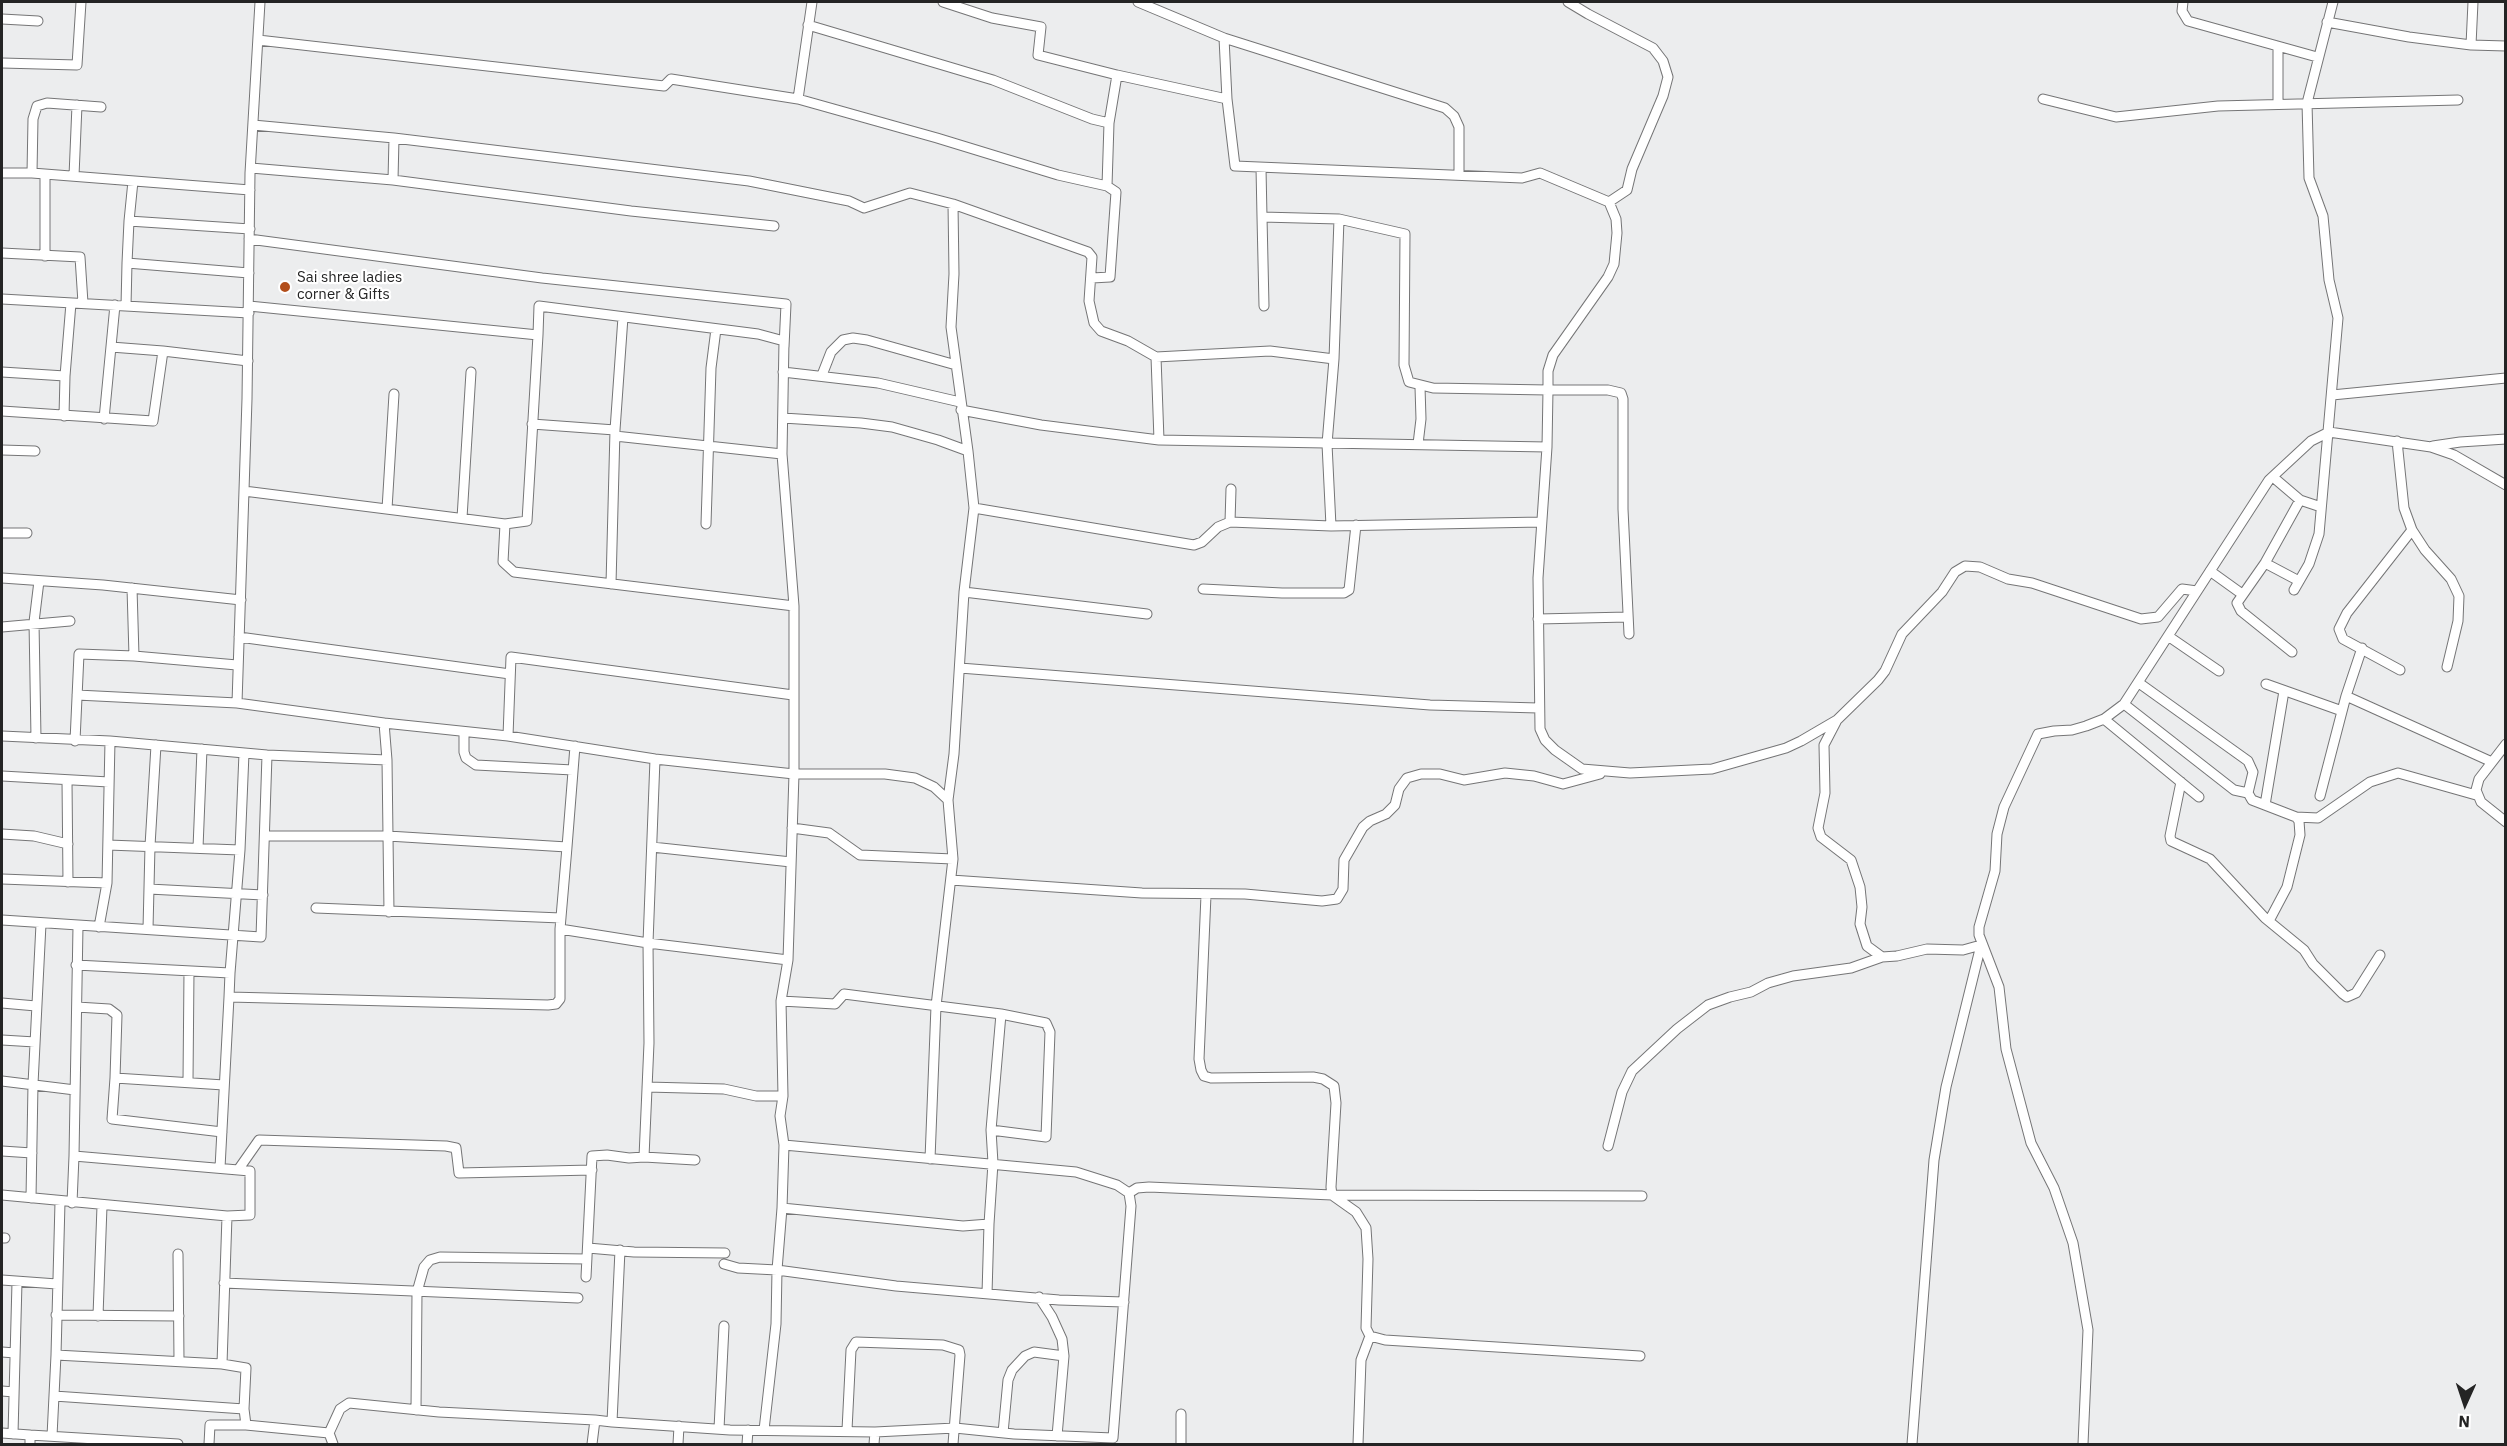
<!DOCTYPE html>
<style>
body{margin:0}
#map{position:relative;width:2507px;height:1446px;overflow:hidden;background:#ecedee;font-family:"IBM Plex Sans",sans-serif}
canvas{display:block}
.frame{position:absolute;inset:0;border:3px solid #242424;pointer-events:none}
.north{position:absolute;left:2435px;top:1374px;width:60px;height:60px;-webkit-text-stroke:4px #fff;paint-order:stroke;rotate:183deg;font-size:16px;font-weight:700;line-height:24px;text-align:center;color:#242424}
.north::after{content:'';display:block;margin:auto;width:21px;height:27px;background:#242424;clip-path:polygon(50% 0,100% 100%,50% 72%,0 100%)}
</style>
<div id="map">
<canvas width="2507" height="1446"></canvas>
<div class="frame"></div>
<div class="north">N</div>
</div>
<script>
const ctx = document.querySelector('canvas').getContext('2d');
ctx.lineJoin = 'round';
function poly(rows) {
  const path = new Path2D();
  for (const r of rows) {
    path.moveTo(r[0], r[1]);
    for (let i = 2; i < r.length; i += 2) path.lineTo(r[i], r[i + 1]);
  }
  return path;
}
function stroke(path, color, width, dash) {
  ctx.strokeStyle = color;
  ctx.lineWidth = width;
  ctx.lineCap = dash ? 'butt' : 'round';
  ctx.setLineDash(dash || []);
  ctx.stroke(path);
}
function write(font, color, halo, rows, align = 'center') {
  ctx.font = font + ' "IBM Plex Sans",sans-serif';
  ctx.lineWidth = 4.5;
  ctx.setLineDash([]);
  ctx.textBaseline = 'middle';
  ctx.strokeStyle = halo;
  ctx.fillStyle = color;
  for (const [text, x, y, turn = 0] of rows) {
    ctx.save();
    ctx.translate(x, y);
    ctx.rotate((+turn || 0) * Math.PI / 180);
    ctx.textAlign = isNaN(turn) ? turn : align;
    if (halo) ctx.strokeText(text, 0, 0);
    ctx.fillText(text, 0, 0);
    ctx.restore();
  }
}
const street = poly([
 [2183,2,2182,11,2188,21,2317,57],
 [2,19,38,21],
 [2327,22,2409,37,2471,45,2506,46],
 [808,25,993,80,1092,119,1109,123,1117,75,1038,55,1041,27,992,18,943,2],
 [1224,38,1445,108,1454,116,1459,127,1459,174],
 [258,40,664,86,671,79,798,99,812,2],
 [2471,45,2473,2],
 [2278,47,2278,104],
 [2,63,77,65,81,2],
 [1117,75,1227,99,1224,38,1138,2],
 [798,99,937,138,1058,175,1107,186],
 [1227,99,1235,166,1522,178,1540,173,1609,202,1627,190,1632,169,1663,96,1668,77,1663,61,1653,48,1588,14,1568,2],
 [2043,99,2116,117,2218,106,2458,100],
 [394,138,749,181,849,201,864,208,910,193,953,204,1088,252,1092,257,1089,301,1094,323,1101,331,1128,341,1156,357],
 [251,168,393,180,394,138,253,125],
 [2,173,32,173,250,190],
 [32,173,33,119,37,106,47,103,101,107],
 [74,176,77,105],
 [393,180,631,211,774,226],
 [1609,202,1616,219,1617,233,1614,264,1608,277,1553,355,1548,371,1548,390,1608,390,1621,393,1623,399,1623,509,1629,634],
 [1262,217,1264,306],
 [129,221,133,181],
 [249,239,542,278,786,304,784,347],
 [2,253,80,257,83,303],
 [45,256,45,174],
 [127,263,129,221,250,229],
 [1092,278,1110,277,1116,192,1107,186,1109,123],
 [2,299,249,313],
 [126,306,127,263,249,273],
 [249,306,538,335,527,521,505,524],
 [538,335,539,306,758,334,784,341,782,454,615,436],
 [111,347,163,351],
 [2,372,65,376,71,303],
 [783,372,878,383,960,402],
 [822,375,831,352,843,340,853,338,867,340,956,365],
 [2332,395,2506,378],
 [961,410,1041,425,1159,440,1156,357,1270,351,1334,359],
 [2,411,153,421,163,351,248,361],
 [64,416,65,376],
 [783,418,861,423,892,427,938,440,968,451,951,327,954,274,953,204],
 [104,419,115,305],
 [532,424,615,430,611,584],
 [615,430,623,317],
 [1159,440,1547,447,1548,390,1433,388,1409,382,1404,365,1405,234,1339,219],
 [2397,441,2404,508,2412,530,2425,550,2451,579,2459,596,2458,621,2447,667],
 [1418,444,1421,419,1420,387],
 [2433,446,2460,442,2506,439],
 [1547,447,1538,578,1540,729,1545,740,1555,750,1582,769,1630,773,1712,769,1786,748,1801,741,1837,720,1878,680,1885,671,1902,634,1942,592,1955,572,1965,566,1980,567,2008,579,2032,583,2141,619,2158,617,2182,589,2197,591],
 [2,450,35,451],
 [782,454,794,606],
 [2273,477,2300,500,2321,507],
 [1231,489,1230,522,1331,526,1327,444,1334,359,1339,219,1262,217,1261,168],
 [244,491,505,524,503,562,514,572,794,606,794,774,655,759,508,736,384,723],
 [974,508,1194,545,1202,542,1218,527,1230,522],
 [387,509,394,394],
 [462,518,471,372],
 [706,524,711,368,716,329],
 [1331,526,1541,522],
 [2,533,27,533],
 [2265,563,2299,581],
 [2210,571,2242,594],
 [2,578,103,585,241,600],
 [1203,589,1282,593,1344,593,1349,590,1356,525],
 [2294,590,2309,564,2319,534,2338,318,2329,280,2323,216,2309,178,2307,103,2333,2],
 [964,592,1147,614],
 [1538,619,1628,617],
 [2,627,70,621],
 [2168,636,2219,671],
 [239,637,510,674],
 [2292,652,2241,611,2237,603,2265,563,2300,500],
 [134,656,237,665],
 [960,668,1430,705,1538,708],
 [2400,670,2343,639,2339,629,2347,613,2412,530],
 [2139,683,2248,761,2253,772,2248,793,2252,800,2296,817,2299,821,2300,835,2287,887,2269,921],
 [2266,684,2342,711],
 [77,695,237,703],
 [2346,696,2492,762],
 [2124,704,2234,790,2248,793],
 [2104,719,2199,797],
 [1836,722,1824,745,1825,793,1818,828,1821,837,1851,860,1860,887,1862,907,1860,924,1867,946,1882,957,1897,956,1927,949,1963,950,1981,945],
 [464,732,464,752,466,758,476,765,573,770],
 [2,736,110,741,267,755,387,760,384,723,237,703,247,399,250,173,260,2],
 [508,736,511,657,793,695],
 [36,738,34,622,39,581],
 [75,741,79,654,134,656,132,588],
 [2506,744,2479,779,2476,790,2481,802,2506,822],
 [387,760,389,912],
 [2,776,109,782],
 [67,781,68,882],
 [2181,782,2170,836,2171,841,2210,859,2265,918,2304,950,2313,964,2343,994,2347,997,2356,993,2380,955],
 [2320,796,2346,696,2362,648],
 [948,800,954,754,964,592,974,508,968,451],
 [2265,805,2284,691],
 [2296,817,2318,818,2370,782,2398,773,2476,795],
 [792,828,829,833,860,855,953,859],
 [2,834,34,836,68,844],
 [108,845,240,850],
 [567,847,575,746],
 [652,847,791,862],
 [198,848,202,749],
 [2,879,107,883],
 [951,880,1142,893,1245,894,1322,901,1337,899,1343,889,1344,860,1363,827,1370,821,1386,814,1395,805,1399,789,1407,778,1421,774,1440,774,1464,780,1505,773,1534,776,1563,784,1600,774],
 [149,889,263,895],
 [1206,895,1199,1059,1201,1070,1204,1076,1211,1078,1313,1077,1323,1079,1334,1086,1336,1103,1331,1187,1332,1195,1356,1212,1366,1228,1368,1259,1366,1328,1370,1336,1385,1340,1640,1356],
 [316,908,561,918],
 [2,920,261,937,267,755],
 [99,927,107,883,110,741],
 [148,929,150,846,156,745],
 [560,929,648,943,655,759],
 [788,960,794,774,885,774,915,778,934,787,948,800,953,859,936,1006,930,1159],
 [76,965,230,973,229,997],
 [230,973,240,850,244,753],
 [781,1001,835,1004,844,994,1001,1014,991,1130,993,1163,989,1224,963,1226,782,1208],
 [2,1003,36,1006],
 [77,1007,109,1009,117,1015,115,1078],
 [2,1040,35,1042],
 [2,1081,75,1090],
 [188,1081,189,971],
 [647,1087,724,1089,756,1096,783,1096],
 [991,1130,1046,1137,1050,1032,1046,1023,1001,1014],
 [222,1132,112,1119,115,1078,224,1085],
 [1608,1146,1622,1092,1632,1071,1677,1029,1708,1005,1730,997,1751,992,1768,983,1793,976,1851,968,1882,957],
 [2,1151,32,1153],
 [644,1157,695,1160],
 [220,1168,229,997,548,1005,556,1004,560,999,560,929,567,847,388,836,265,836],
 [238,1170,259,1140,446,1146,456,1148,459,1173,592,1170],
 [1129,1193,1137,1188,1149,1187,1332,1195,1642,1196],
 [2,1195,227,1216,250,1215,250,1171,74,1156,78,926],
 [31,1198,33,1084,41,924],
 [60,1202,56,1355,222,1364],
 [72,1203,74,1156],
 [227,1216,222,1364,246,1368,244,1409,246,1425],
 [2,1238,5,1238],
 [588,1248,634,1252,725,1253],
 [178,1254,179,1360],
 [724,1264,738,1268,777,1270,896,1286,1059,1300,1124,1302],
 [586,1277,592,1156,607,1155,629,1158,644,1157,649,1043,648,943,788,960,781,1001,783,1096,780,1116,784,1145,782,1208,777,1270,776,1324,764,1430],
 [2,1280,57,1284],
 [224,1283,578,1298],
 [987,1294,989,1224],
 [1039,1297,1052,1317,1062,1339,1064,1356,1057,1436],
 [56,1315,179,1316],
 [98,1316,102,1206],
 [2,1352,15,1353],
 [2,1391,14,1392],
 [54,1396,244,1409],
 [416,1410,417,1292,424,1267,430,1260,440,1257,587,1259],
 [612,1422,730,1430,875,1432,955,1428,1014,1434,1113,1438,1131,1206,1129,1193,1117,1185,1076,1172,784,1145],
 [719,1429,724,1326],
 [847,1430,851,1350,856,1342,943,1345,959,1350,960,1355,953,1444],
 [2,1433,30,1435,30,1444],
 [329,1433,340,1409,349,1403,439,1412,595,1420],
 [1003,1433,1008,1380,1012,1370,1025,1356,1034,1352,1064,1356],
 [13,1434,17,1282],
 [30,1435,178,1444],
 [52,1436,56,1355],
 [209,1444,210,1425,246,1425,329,1433,333,1444],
 [592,1444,595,1420,612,1422,620,1250],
 [678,1444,679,1426],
 [747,1444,748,1430],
 [874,1444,875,1432],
 [1181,1444,1181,1414],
 [1358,1444,1361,1360,1370,1336],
 [1912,1444,1934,1160,1946,1087,1981,945],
 [2083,1444,2088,1330,2073,1243,2054,1188,2031,1143,2006,1049,1999,987,1979,935,1979,927,1995,871,1997,834,2004,807,2038,734,2054,731,2072,730,2086,726,2104,719,2124,704,2269,480,2311,441,2329,432,2431,447,2454,455,2506,485]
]);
const markers = [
 [285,287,6,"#b24e1b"]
];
const poiNames = [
 ["Sai shree ladies",297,278],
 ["corner & Gifts",297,295]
];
stroke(street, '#757576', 11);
stroke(street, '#fff', 9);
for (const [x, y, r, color] of markers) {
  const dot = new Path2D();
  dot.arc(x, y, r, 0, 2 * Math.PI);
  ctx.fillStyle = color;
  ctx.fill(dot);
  stroke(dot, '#fff', 2);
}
write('15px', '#242424', '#fff', poiNames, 'left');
</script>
